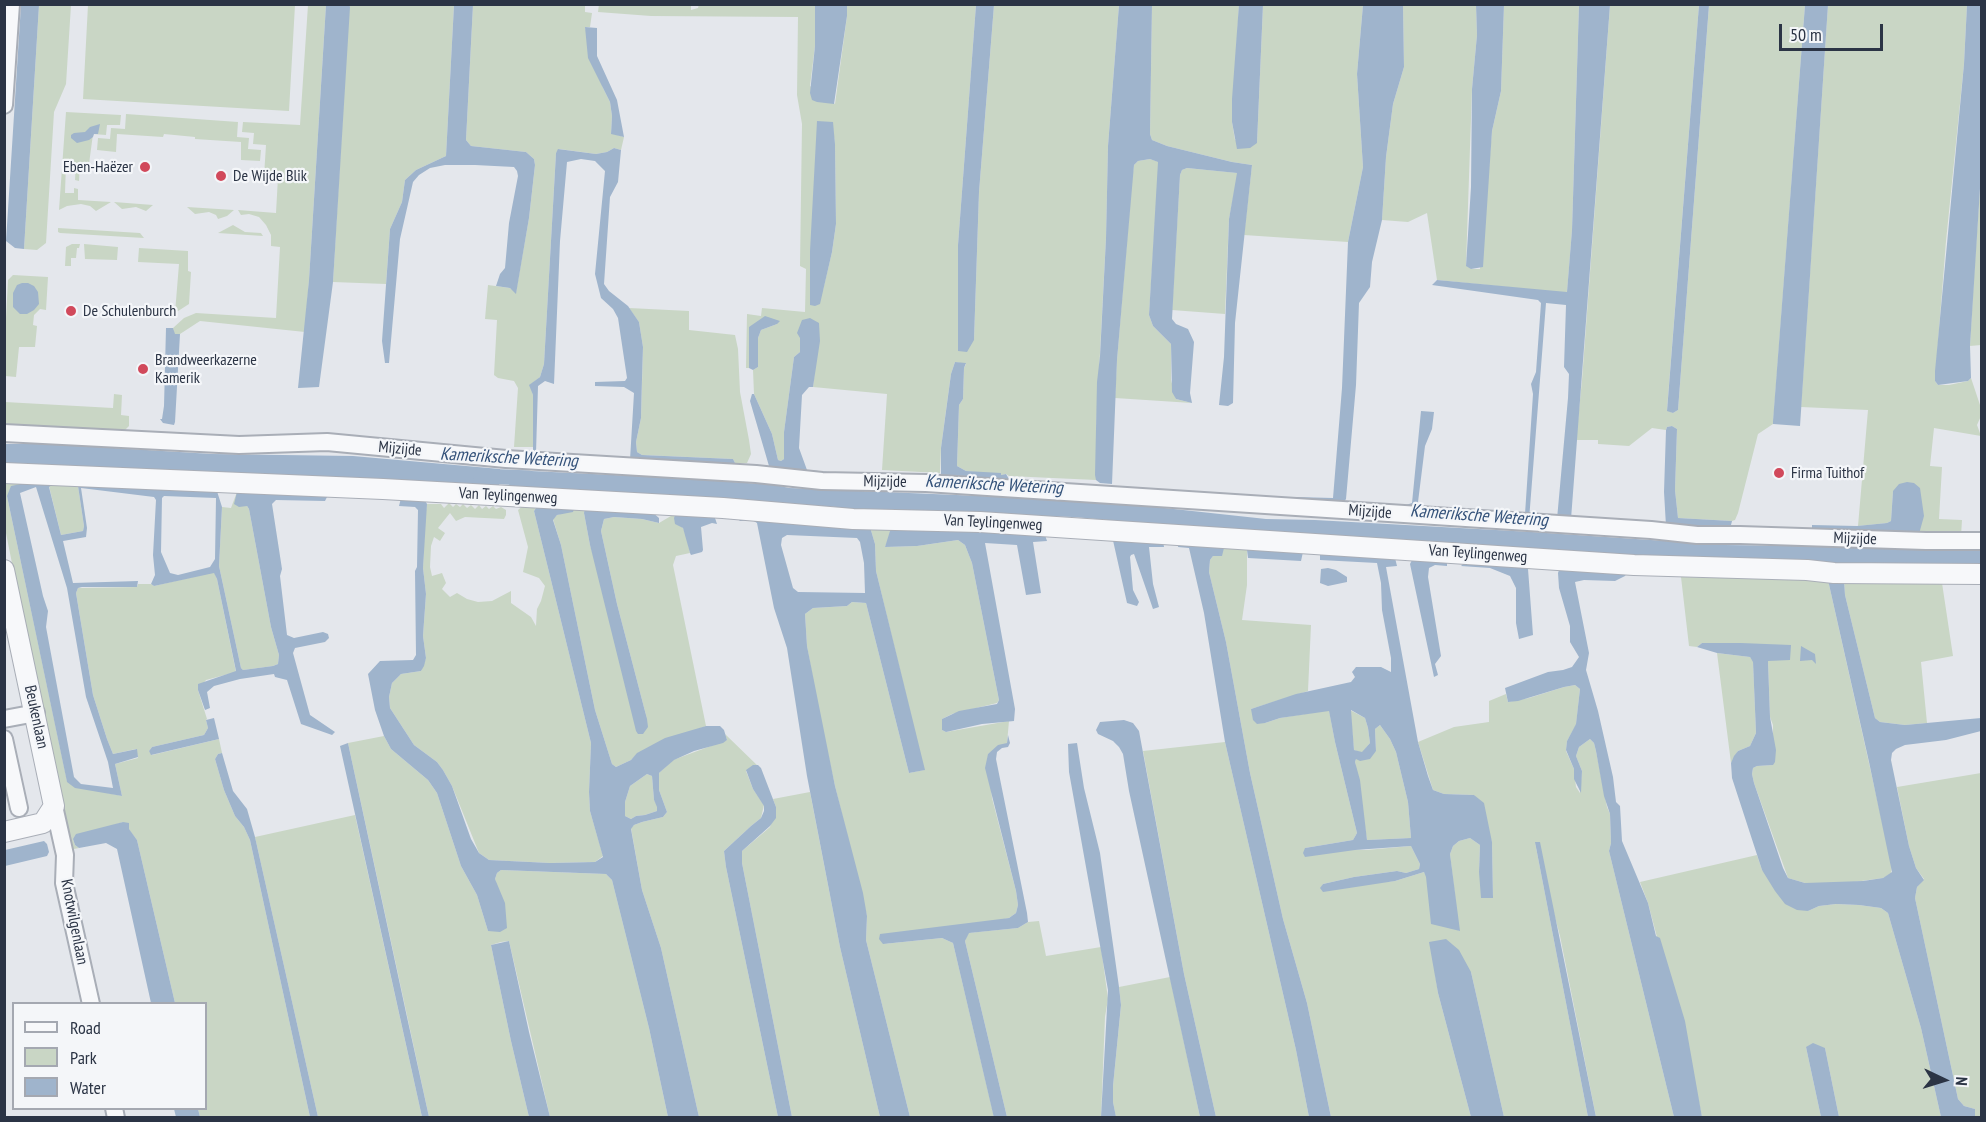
<!DOCTYPE html>
<meta charset="utf-8">
<style>
body{margin:0}
#map{position:relative;width:1986px;height:1122px;overflow:hidden;background:#e4e7ec;font-family:"PT Sans Narrow",sans-serif}
canvas{display:block}
.frame{position:absolute;inset:0;border:6px solid #2b3445;pointer-events:none}
.legend{position:absolute;left:12px;top:1002px;width:195px;height:108px;box-sizing:border-box;background:#f4f6f9;border:2px solid #a4a8b1;margin:0;padding:8px 10px;list-style:none;font-size:18px;color:#2b3445}
.legend li{display:flex;align-items:center;gap:12px;height:30px}
.legend b{width:30px;border:2px solid #a4a8b1}
.north{position:absolute;left:1914px;top:1050px;width:60px;height:60px;-webkit-text-stroke:4px #f4f6f9;paint-order:stroke;rotate:94deg;font-size:16px;font-weight:700;line-height:24px;text-align:center;color:#2b3445}
.north::after{content:'';display:block;margin:auto;width:21px;height:27px;background:#2b3445;clip-path:polygon(50% 0,100% 100%,50% 72%,0 100%)}
.scale{position:absolute;left:1779px;top:24px;width:104px;height:27px;box-sizing:border-box;border:3px solid #2b3445;border-top:0;padding-left:8px;font-size:18px;line-height:21px;white-space:nowrap;color:#2b3445;-webkit-text-stroke:4px #f4f6f9;paint-order:stroke}
</style>
<div id="map">
<canvas width="1986" height="1122"></canvas>
<div class="frame"></div>
<ul class="legend">
<li><b style="height:8px;background:#f7f8fa"></b>Road</li>
<li><b style="height:16px;background:#c9d6c5"></b>Park</li>
<li><b style="height:16px;background:#9fb4cc"></b>Water</li>
</ul>
<div class="north">N</div>
<div class="scale">50 m</div>
</div>
<script>
const ctx = document.querySelector('canvas').getContext('2d');
ctx.lineJoin = 'round';
function fill(path, color) {
  ctx.fillStyle = color;
  ctx.fill(path, 'evenodd');
}
function poly(rows) {
  const path = new Path2D();
  for (const r of rows) {
    path.moveTo(r[0], r[1]);
    for (let i = 2; i < r.length; i += 2) path.lineTo(r[i], r[i + 1]);
  }
  return path;
}
function stroke(path, color, width, dash) {
  ctx.strokeStyle = color;
  ctx.lineWidth = width;
  ctx.lineCap = dash ? 'butt' : 'round';
  ctx.setLineDash(dash || []);
  ctx.stroke(path);
}
function write(font, color, halo, rows, align = 'center') {
  ctx.font = font + ' "PT Sans Narrow",sans-serif';
  ctx.lineWidth = 4.5;
  ctx.setLineDash([]);
  ctx.textBaseline = 'middle';
  ctx.strokeStyle = halo;
  ctx.fillStyle = color;
  for (const [text, x, y, turn = 0] of rows) {
    ctx.save();
    ctx.translate(x, y);
    ctx.rotate((+turn || 0) * Math.PI / 180);
    ctx.textAlign = isNaN(turn) ? turn : align;
    if (halo) ctx.strokeText(text, 0, 0);
    ctx.fillText(text, 0, 0);
    ctx.restore();
  }
}
const green = poly([
 [599,4,691,5,691,10,698,8,699,4,815,5,815,46,810,86,835,104,847,16,847,5,976,5,958,245,974,340,979,192,994,5,1119,5,1108,146,1106,238,1096,429,1096,480,1009,476,1006,474,1001,475,966,471,957,466,959,405,963,399,964,368,966,364,955,362,951,374,947,403,941,448,940,473,882,470,887,394,813,387,815,369,800,338,800,352,794,357,784,432,784,459,781,461,778,460,772,434,754,394,753,370,758,367,758,338,761,330,777,324,749,327,749,368,746,368,747,314,761,316,762,308,805,312,806,269,800,266,802,124,797,95,798,17,651,16,598,12],
 [832,122,835,144,836,224,832,252,823,290],
 [39,5,71,5,66,84,54,112,46,243,37,250,24,249],
 [88,5,295,5,289,111,83,99],
 [308,5,326,5,309,280,305,332,200,321,180,334,174,334,173,328,184,318,196,313,276,318,280,247,271,246,271,235,266,225,259,217,249,214,241,215,238,210,276,213,278,177,264,176,266,145,253,144,254,133,242,132,243,122,300,125],
 [349,5,454,5,446,156,416,170,405,180,402,202,390,229,386,284,333,282],
 [473,5,585,5,585,12,592,13,590,27,585,27,603,88,610,102,612,116,611,133,624,137,621,150,614,148,607,152,596,154,559,149,556,153,544,364,540,377,530,385,533,395,533,447,514,447,518,388,514,381,498,378,494,375,497,320,485,319,488,285,510,288,516,292,529,218,535,165,534,159,526,152,471,146,466,140],
 [1152,5,1239,5,1232,122,1235,140,1257,143,1263,5,1363,5,1357,74,1363,167,1348,242,1244,235,1252,165,1232,162,1167,146,1152,140,1150,134],
 [1403,5,1476,5,1477,35,1472,89,1466,265,1472,269,1480,269,1492,131,1501,91,1504,5,1579,5,1572,230,1567,293,1437,280,1427,213,1408,222,1382,220,1386,157,1393,104,1404,67],
 [1610,5,1699,5,1667,410,1673,413,1678,410,1709,5,1805,5,1773,424,1758,434,1738,513,1735,520,1732,521,1678,518,1675,490,1677,429,1672,426,1667,427,1666,430,1652,428,1629,446,1598,444,1598,440,1576,440,1582,380],
 [1828,5,1967,5,1964,64,1946,241,1935,381,1938,385,1949,385,1968,381,1971,378,1981,408,1981,416,1977,425,1981,436,1934,428,1930,466,1942,467,1939,519,1962,520,1961,536,1919,534,1893,491,1891,521,1887,523,1858,526,1868,410,1801,407],
 [66,112,121,115,120,125,107,125,106,135,93,134,89,164,80,163,79,181,75,180,76,163,66,163,65,193,74,193,74,188,78,189,78,200,111,202,96,211,90,206,81,204,67,206,59,210],
 [126,114,238,122,237,137,249,138,248,149,261,150,260,161,241,160,241,142,195,139,195,137,164,134,163,137,117,134,116,152,97,150,98,138,110,139,111,128,125,129],
 [1150,159,1159,162,1149,315,1153,326,1171,344,1171,380,1176,399,1192,403,1115,398,1117,360,1132,179,1134,165,1138,161],
 [1187,168,1238,173,1229,219,1225,314,1172,310,1180,175,1182,170],
 [1981,173,1981,345,1970,346,1974,275],
 [114,202,153,205,146,211,136,207,122,209],
 [187,207,234,210,227,216,218,219,216,215,209,212,195,214],
 [233,225,245,232,261,233,263,236,218,233],
 [58,228,140,233,144,238,60,233,58,232],
 [72,244,80,244,79,248,77,248,76,258,71,258,71,266,65,266,66,247],
 [84,244,118,247,117,260,85,259],
 [139,248,188,251,188,271,191,272,189,304,175,313,179,264,138,262],
 [13,275,48,277,46,310,40,309,34,315,33,325,37,326,35,347,19,347,16,377,5,376,5,337,8,280],
 [629,308,689,311,689,330,735,335,738,349,740,392,749,440,751,454,747,463,735,463,733,459,642,455,637,452,636,442,641,418,643,347,639,322],
 [114,394,122,395,121,415,129,416,129,426,121,434,5,429,5,402,113,408],
 [29,477,7,496,67,781,98,791,122,796,115,764,138,758,136,749,113,754,107,739,93,695,76,593,78,588,137,587,138,584,151,584,154,586,214,572,217,579,236,672,206,680,198,690,207,719,206,720,208,728,204,735,152,747,149,751,152,755,219,739,222,753,218,754,215,759,224,790,235,816,244,827,250,840,310,1117,200,1117,198,1109,206,1108,206,1004,175,1003,137,840,123,822,73,839,75,845,79,848,69,850,5,528,4,481],
 [52,485,78,486,84,526,83,531,61,535,49,486],
 [237,492,249,509,271,627,279,655,278,664,273,666,243,670,241,668,219,566,222,507,231,508],
 [449,503,453,507,456,504,460,507,463,504,467,508,471,505,475,509,479,505,482,509,486,506,489,509,493,506,496,509,501,507,506,510,506,515,504,519,465,517,456,521,450,513,438,528,445,533,440,541,434,537,431,546,430,567,432,576,442,573,446,583,442,589,450,597,457,593,467,599,478,602,492,601,511,591,511,603,531,617,536,626,537,609,541,601,545,586,539,578,523,572,528,547,518,510,525,504,538,505,534,511,591,743,589,792,590,811,603,856,595,862,550,863,489,860,479,853,452,786,443,770,437,762,414,745,390,708,389,697,392,683,401,674,421,671,426,658,423,636,426,594,423,568,425,517,427,504,441,504,444,508],
 [585,507,584,513,590,545,647,719,617,604,601,531,604,519,614,517,642,519,659,523,676,513,680,525,683,528,686,535,690,553,676,556,673,565,706,726,638,753,631,760,616,767,612,764,595,710,561,545,553,519,557,515,574,509],
 [870,527,894,527,885,547,917,546,958,540,965,545,972,563,999,700,997,703,952,714,942,719,942,730,946,732,1009,721,1007,743,988,754,992,798,1016,891,1018,905,1016,913,1009,918,883,944,942,938,953,943,994,1117,910,1117,866,940,867,916,835,786,819,713,807,646,805,614,813,608,847,606,852,602,866,603,909,773,924,770,876,571,875,544],
 [1220,545,1247,550,1247,585,1242,620,1311,625,1308,691,1251,709,1265,723,1280,718,1329,710,1335,742,1357,833,1353,840,1305,848,1366,850,1411,846,1420,864,1419,869,1406,873,1397,871,1354,877,1323,884,1321,888,1395,881,1424,872,1459,931,1450,854,1453,846,1459,841,1470,838,1480,845,1479,872,1493,897,1492,842,1474,795,1444,794,1433,790,1418,742,1454,727,1489,722,1489,701,1506,694,1508,702,1529,698,1564,687,1575,685,1580,689,1576,725,1567,741,1566,751,1574,769,1576,787,1580,793,1582,771,1576,756,1579,747,1590,739,1594,743,1596,751,1607,807,1610,814,1611,843,1609,851,1674,1117,1596,1117,1560,936,1535,842,1588,1117,1504,1117,1471,972,1435,973,1438,993,1471,1117,1331,1117,1307,1003,1283,919,1250,773,1226,642,1209,572,1210,560,1213,556,1222,555],
 [1681,577,1828,580,1892,866,1891,874,1883,878,1847,883,1805,883,1788,878,1754,783,1752,774,1753,768,1757,766,1773,765,1773,725,1770,717,1768,661,1772,660,1741,643,1702,643,1697,647,1689,646],
 [1844,580,1942,583,1953,656,1921,662,1927,723,1905,725,1880,722,1875,718,1845,595],
 [1717,653,1750,657,1753,661,1756,733,1750,746,1738,751,1731,763],
 [1350,710,1365,718,1368,728,1370,743,1362,753,1354,750],
 [1380,725,1390,739,1396,752,1408,802,1411,838,1367,840,1355,762,1356,759,1376,751,1375,729],
 [725,734,760,768,746,771,753,789,764,805,761,818,751,826,724,851,726,867,778,1117,699,1117,661,948,642,890,631,828,634,825,642,822,663,817,667,812,659,790,659,773,673,760,727,740],
 [384,736,391,749,428,780,437,793,461,866,477,895,488,931,496,884,495,879,497,873,501,870,606,874,612,880,649,1028,668,1117,550,1117,509,941,501,942,491,945,511,1041,529,1117,429,1117,348,743],
 [1225,742,1296,1050,1309,1117,1216,1117,1184,974,1143,751],
 [1981,773,1981,1117,1975,1117,1975,1109,1964,1106,1958,1099,1915,898,1917,887,1924,879,1916,868,1909,846,1897,787],
 [647,774,652,776,654,800,658,807,657,811,645,815,636,816,631,819,625,816,625,802,630,786],
 [810,792,840,947,880,1117,792,1117,742,863,742,851,770,827,776,807,773,799],
 [355,815,422,1117,318,1117,255,837],
 [1757,855,1762,870,1808,911,1819,906,1836,904,1859,905,1881,908,1888,913,1921,1028,1941,1117,1839,1117,1825,1048,1806,1047,1821,1117,1702,1117,1693,1074,1648,903,1640,882],
 [1039,921,1046,956,1101,947,1108,999,1105,1017,1101,1117,1007,1117,965,941,968,933,1018,928,1028,922],
 [1170,977,1200,1117,1116,1118,1113,1102,1113,1086,1121,1005,1119,987]
]);
const water = poly([
 [1239,4,1263,5,1257,143,1250,148,1237,149,1232,122,1232,99],
 [21,5,39,5,24,249,15,248,6,241],
 [326,5,349,5,350,7,333,282,319,387,298,388,309,280],
 [454,5,473,5,466,140,471,146,526,152,534,159,535,165,529,218,516,294,510,288,496,286,500,274,505,268,509,223,518,176,517,171,514,167,475,165,445,165,430,168,419,175,413,182,400,239,389,363,385,363,382,341,390,229,402,202,405,180,416,170,446,156],
 [815,5,847,5,847,16,834,104,817,102,812,100,810,93,815,46],
 [976,5,994,5,979,192,974,340,967,352,958,351,958,245],
 [1119,5,1152,5,1150,134,1152,140,1167,146,1232,162,1252,165,1235,323,1233,403,1228,406,1219,405,1224,357,1229,219,1237,173,1187,168,1182,170,1180,175,1172,319,1176,324,1188,329,1194,342,1190,393,1192,403,1176,399,1172,392,1171,344,1153,326,1149,315,1158,162,1150,159,1138,161,1134,165,1117,360,1112,484,1100,483,1096,480,1095,475,1097,382,1100,356,1106,238,1108,146],
 [1363,5,1403,5,1404,67,1393,104,1386,157,1382,220,1372,262,1370,287,1359,303,1356,385,1346,499,1342,505,1295,501,1295,497,1333,498,1342,388,1348,242,1363,167,1357,74],
 [1476,5,1504,5,1501,91,1492,131,1483,267,1471,269,1466,266,1471,187,1472,89,1477,35],
 [1579,5,1610,5,1571,519,1557,519,1568,398,1569,374,1564,367,1566,305,1546,303,1529,520,1495,513,1495,511,1525,514,1533,394,1531,384,1536,372,1541,303,1538,300,1432,285,1437,280,1567,292,1572,230],
 [1699,5,1709,5,1678,410,1673,413,1667,411],
 [1805,5,1828,5,1800,426,1773,424,1773,421],
 [1967,5,1982,5,1981,173,1970,346,1971,378,1968,381,1938,385,1935,381,1935,371,1964,64],
 [585,27,597,28,597,56,617,100,624,137,611,134,612,116,610,102,588,58],
 [817,121,833,122,835,144,836,224,832,252,820,304,815,306,810,305,810,251],
 [100,124,98,134,94,134,93,137,89,140,77,143,71,138,71,135,74,133,85,132,90,127],
 [614,148,621,150,618,182,610,197,604,284,609,291,628,306,639,322,643,347,642,379,641,418,636,442,637,452,642,455,733,459,735,463,734,466,630,460,634,393,624,387,595,386,595,382,625,381,627,378,618,318,613,309,601,298,595,274,605,171,595,161,581,159,567,162,560,241,554,384,545,381,538,386,536,453,533,453,533,395,529,385,540,377,544,364,556,153,558,149,596,154,607,152],
 [22,283,28,283,34,286,38,292,39,304,34,310,27,314,20,314,13,307,13,293,17,285],
 [765,316,780,321,777,324,761,330,758,338,758,367,753,370,749,368,749,327],
 [810,318,819,323,820,341,813,387,809,387,802,395,799,448,807,470,830,472,830,476,774,470,769,466,750,401,752,394,754,394,772,434,778,460,781,461,784,459,784,432,794,357,800,352,800,338,797,333,802,320],
 [166,328,173,328,175,334,180,334,175,422,174,425,163,423,160,419,162,419,164,406],
 [955,362,966,363,964,368,963,399,959,405,957,466,966,471,1001,473,1001,475,1006,474,1009,479,1008,481,941,478,941,448,951,374],
 [1421,411,1434,412,1432,429,1425,446,1418,502,1416,506,1402,509,1403,506,1412,503],
 [1672,426,1677,429,1675,490,1678,518,1732,521,1730,529,1666,526,1664,492,1666,430,1667,427],
 [5,444,48,444,212,454,353,456,500,469,499,486,5,464],
 [510,470,676,478,776,485,789,488,1100,501,1266,519,1315,520,1532,532,1725,545,1799,546,1943,544,1981,547,1981,566,1942,569,1641,557,1271,534,1073,517,852,510,837,507,662,495,509,487],
 [35,481,216,488,222,507,219,566,241,668,243,670,273,666,278,664,279,655,271,627,249,509,247,506,239,507,234,504,237,492,318,493,327,497,325,501,276,500,272,504,282,569,280,576,287,635,294,638,323,632,328,634,329,638,325,642,295,648,293,653,310,715,335,732,332,735,301,724,287,680,275,677,274,674,240,679,214,686,207,692,210,708,205,710,198,690,198,684,236,671,217,579,214,573,154,586,151,584,155,575,153,555,156,500,154,497,81,488,87,528,86,537,63,541,73,583,138,581,137,587,82,587,78,588,76,593,93,695,107,739,113,754,137,749,138,757,115,764,122,796,75,788,67,782,7,496,11,486],
 [52,485,78,486,84,526,83,531,61,535,49,487],
 [36,487,67,588,86,697,108,762,113,788,81,784,74,777,46,627,48,611,43,596,20,493],
 [164,496,216,498,215,559,210,567,178,575,170,573,161,552,162,498],
 [1907,482,1914,483,1920,488,1924,516,1919,534,1812,532,1812,525,1857,526,1887,523,1891,521,1893,491,1899,484],
 [401,498,424,499,427,504,423,568,426,594,423,636,426,658,424,666,421,671,401,674,392,683,389,697,390,708,414,745,437,762,443,770,452,786,471,839,479,853,489,860,550,863,595,862,603,857,590,811,589,792,591,743,534,511,538,505,574,509,573,512,557,515,553,520,561,545,595,710,612,764,616,767,631,760,637,753,665,738,706,726,720,726,724,730,727,740,723,743,694,751,674,760,659,773,659,790,667,812,663,817,642,822,634,825,631,829,642,890,661,948,699,1117,668,1117,649,1028,612,880,606,874,501,870,497,873,495,879,505,903,507,928,500,932,488,931,477,895,461,866,437,793,428,780,391,749,384,736,375,710,368,674,380,661,413,660,416,655,415,571,417,567,418,510,415,507,399,506],
 [647,774,652,776,654,800,657,807,657,811,645,815,636,816,631,819,625,816,625,802,630,786],
 [585,507,651,511,659,518,659,523,642,519,614,517,604,519,601,531,617,604,647,719,648,727,643,734,638,734,636,731,590,545,584,513],
 [676,513,714,515,717,524,712,523,701,527,703,550,702,552,691,555,690,553,683,528,675,524,674,518],
 [738,519,870,527,875,544,876,571,925,770,909,773,866,603,852,602,847,606,813,608,805,614,807,646,835,786,863,893,867,916,866,940,910,1117,880,1117,840,947,807,776,787,648,774,608,757,523,752,520,740,521],
 [787,535,857,538,860,542,864,563,865,593,798,592,793,588,781,545,782,538],
 [894,527,1045,535,1047,541,1033,542,1041,593,1026,595,1017,545,985,543,1015,709,1014,721,982,724,946,732,942,730,942,719,959,711,997,704,999,700,972,563,965,545,958,540,917,546,885,547,890,531],
 [1112,536,1163,540,1164,547,1149,547,1153,584,1159,607,1153,609,1134,554,1131,555,1130,557,1133,590,1139,602,1137,606,1127,603],
 [1179,541,1220,545,1224,548,1222,556,1213,556,1210,560,1209,572,1226,642,1250,773,1283,919,1307,1003,1331,1117,1309,1117,1296,1050,1225,742,1204,613,1189,548,1178,547],
 [1264,549,1303,552,1301,561,1248,558,1247,550],
 [1320,553,1395,558,1397,566,1386,567,1418,742,1428,776,1433,790,1444,794,1474,795,1484,803,1492,842,1493,898,1481,898,1479,872,1480,845,1470,838,1459,841,1453,846,1450,854,1460,931,1431,924,1426,877,1424,872,1395,881,1323,892,1320,888,1323,884,1354,877,1397,871,1406,873,1419,869,1420,864,1411,846,1355,850,1305,857,1303,853,1305,848,1353,840,1357,833,1335,742,1329,711,1280,718,1265,723,1257,724,1253,720,1251,709,1296,694,1351,682,1355,677,1352,672,1356,667,1381,667,1391,672,1391,658,1382,610,1381,583,1377,563,1320,560],
 [1351,710,1365,718,1368,728,1370,743,1362,752,1354,750],
 [1380,725,1390,739,1396,752,1408,802,1411,838,1367,840,1360,780,1355,762,1356,759,1360,761,1370,759,1376,751,1375,729],
 [1413,558,1434,560,1447,563,1447,566,1435,565,1429,568,1428,577,1441,656,1435,664,1438,675,1434,677,1410,564],
 [1464,563,1508,565,1528,569,1533,635,1519,639,1516,623,1516,588,1510,576,1490,568,1461,566],
 [1560,567,1627,573,1625,576,1615,581,1584,580,1575,582,1589,653,1586,670,1598,711,1613,777,1616,802,1620,806,1622,841,1648,903,1656,936,1660,938,1685,1021,1702,1117,1674,1117,1609,851,1611,843,1610,814,1604,796,1596,751,1594,743,1590,739,1579,747,1576,756,1582,771,1581,793,1574,779,1574,769,1566,750,1567,741,1576,724,1580,689,1575,685,1564,687,1518,701,1508,702,1505,688,1548,672,1563,670,1572,667,1579,657,1570,642,1570,626,1559,588,1558,573],
 [1328,568,1336,570,1347,577,1347,582,1328,586,1320,583,1321,569],
 [1828,580,1844,580,1845,595,1875,718,1880,722,1905,725,1981,718,1981,731,1946,740,1905,745,1896,749,1892,753,1891,760,1909,846,1916,868,1924,880,1917,887,1915,898,1958,1099,1964,1106,1975,1109,1975,1117,1941,1117,1921,1028,1888,913,1881,908,1859,905,1836,904,1819,906,1808,911,1797,910,1785,904,1775,891,1762,870,1732,778,1731,763,1734,756,1738,751,1750,746,1756,733,1753,662,1750,657,1717,653,1697,647,1702,643,1741,643,1791,645,1790,660,1768,661,1770,717,1776,750,1775,762,1773,765,1757,766,1753,768,1752,774,1754,783,1783,868,1788,878,1805,883,1863,881,1883,878,1892,872,1869,762],
 [1801,646,1815,654,1816,664,1812,660,1800,661],
 [214,718,219,739,151,755,149,751,152,747,204,735,208,728,206,720],
 [1124,720,1133,723,1139,731,1184,974,1216,1117,1200,1117,1129,791,1123,754,1119,747,1113,741,1098,734,1096,730,1100,722],
 [1008,735,1010,743,1008,747,1002,748,997,752,996,759,1027,913,1028,922,1018,928,969,933,965,941,1007,1117,994,1118,953,943,942,938,883,944,879,939,880,934,1009,918,1016,913,1018,905,1016,891,985,768,988,754,998,745,1007,743],
 [348,743,407,1017,429,1117,422,1117,340,746],
 [1077,743,1084,788,1100,853,1119,987,1121,1005,1113,1086,1113,1102,1116,1117,1101,1117,1108,990,1069,772,1068,744],
 [222,753,233,791,247,809,255,837,318,1117,310,1117,250,840,244,827,235,816,224,790,215,759,218,754],
 [753,765,758,765,761,768,776,807,776,818,770,826,742,851,742,863,792,1117,778,1117,726,867,724,851,751,826,761,818,764,811,764,806,753,789,746,770],
 [123,822,129,823,129,829,137,840,175,1003,151,1003,117,849,106,843,79,848,75,845,73,839,76,834],
 [44,841,47,844,49,852,47,856,5,866,5,850],
 [1535,842,1540,842,1596,1117,1588,1117],
 [1446,939,1459,950,1471,972,1504,1117,1471,1117,1438,993,1429,942],
 [509,941,529,1032,550,1117,529,1117,511,1041,491,945],
 [1813,1043,1825,1048,1839,1117,1821,1117,1806,1047],
 [174,1109,198,1109,200,1117,176,1117]
]);
const canal = poly([
 [481,476,529,478]
]);
const minor = poly([
 [4,105,11,4],
 [4,433,239,445,327,442,506,459,756,474,822,481,926,483,1651,530,1697,535,1740,535,1926,541,1982,541],
 [4,719,36,713],
 [4,739,19,808],
 [54,806,65,855,64,883,91,1004],
 [114,1108,116,1118]
]);
const tertiary = poly([
 [4,473,383,489,723,508,853,519,980,522,1634,565,1807,570,1834,573,1982,574],
 [4,570,54,806,43,823,4,832]
]);
const markers = [
 [145,167,6,"#d1495b"],
 [221,176,6,"#d1495b"],
 [71,311,6,"#d1495b"],
 [143,369,6,"#d1495b"],
 [1779,473,6,"#d1495b"]
];
const poiNames = [
 ["Eben-Haëzer",133,167,"right"],
 ["De Wijde Blik",233,176],
 ["De Schulenburch",83,311],
 ["Brandweerkazerne",155,360],
 ["Kamerik",155,378],
 ["Firma Tuithof",1791,473]
];
const streetNames = [
 ["Mijzijde",400,449,5],
 ["Mijzijde",885,482,1],
 ["Van Teylingenweg",508,496,3],
 ["Mijzijde",1370,512,4],
 ["Van Teylingenweg",993,523,3],
 ["Mijzijde",1855,539,2],
 ["Van Teylingenweg",1478,554,4],
 ["Beukenlaan",36,717,78],
 ["Knotwilgenlaan",74,922,79]
];
const waterNames = [
 ["Kameriksche Wetering",509,458,3],
 ["Kameriksche Wetering",994,485,3],
 ["Kameriksche Wetering",1479,516,4]
];
fill(green, '#c9d6c5');
fill(water, '#9fb4cc');
stroke(canal, '#9fb4cc', 15);
stroke(minor, '#a9aeb7', 20);
stroke(tertiary, '#a9aeb7', 22);
stroke(minor, '#f7f8fa', 16);
stroke(tertiary, '#f7f8fa', 20);
for (const [x, y, r, color] of markers) {
  const dot = new Path2D();
  dot.arc(x, y, r, 0, 2 * Math.PI);
  ctx.fillStyle = color;
  ctx.fill(dot);
  stroke(dot, '#f4f6f9', 2);
}
write('16px', '#2b3445', '#f4f6f9', poiNames, 'left');
write('16px', '#2b3445', '#f4f6f9', streetNames);
write('italic 18px', '#34527a', '#f4f6f9', waterNames);
</script>
